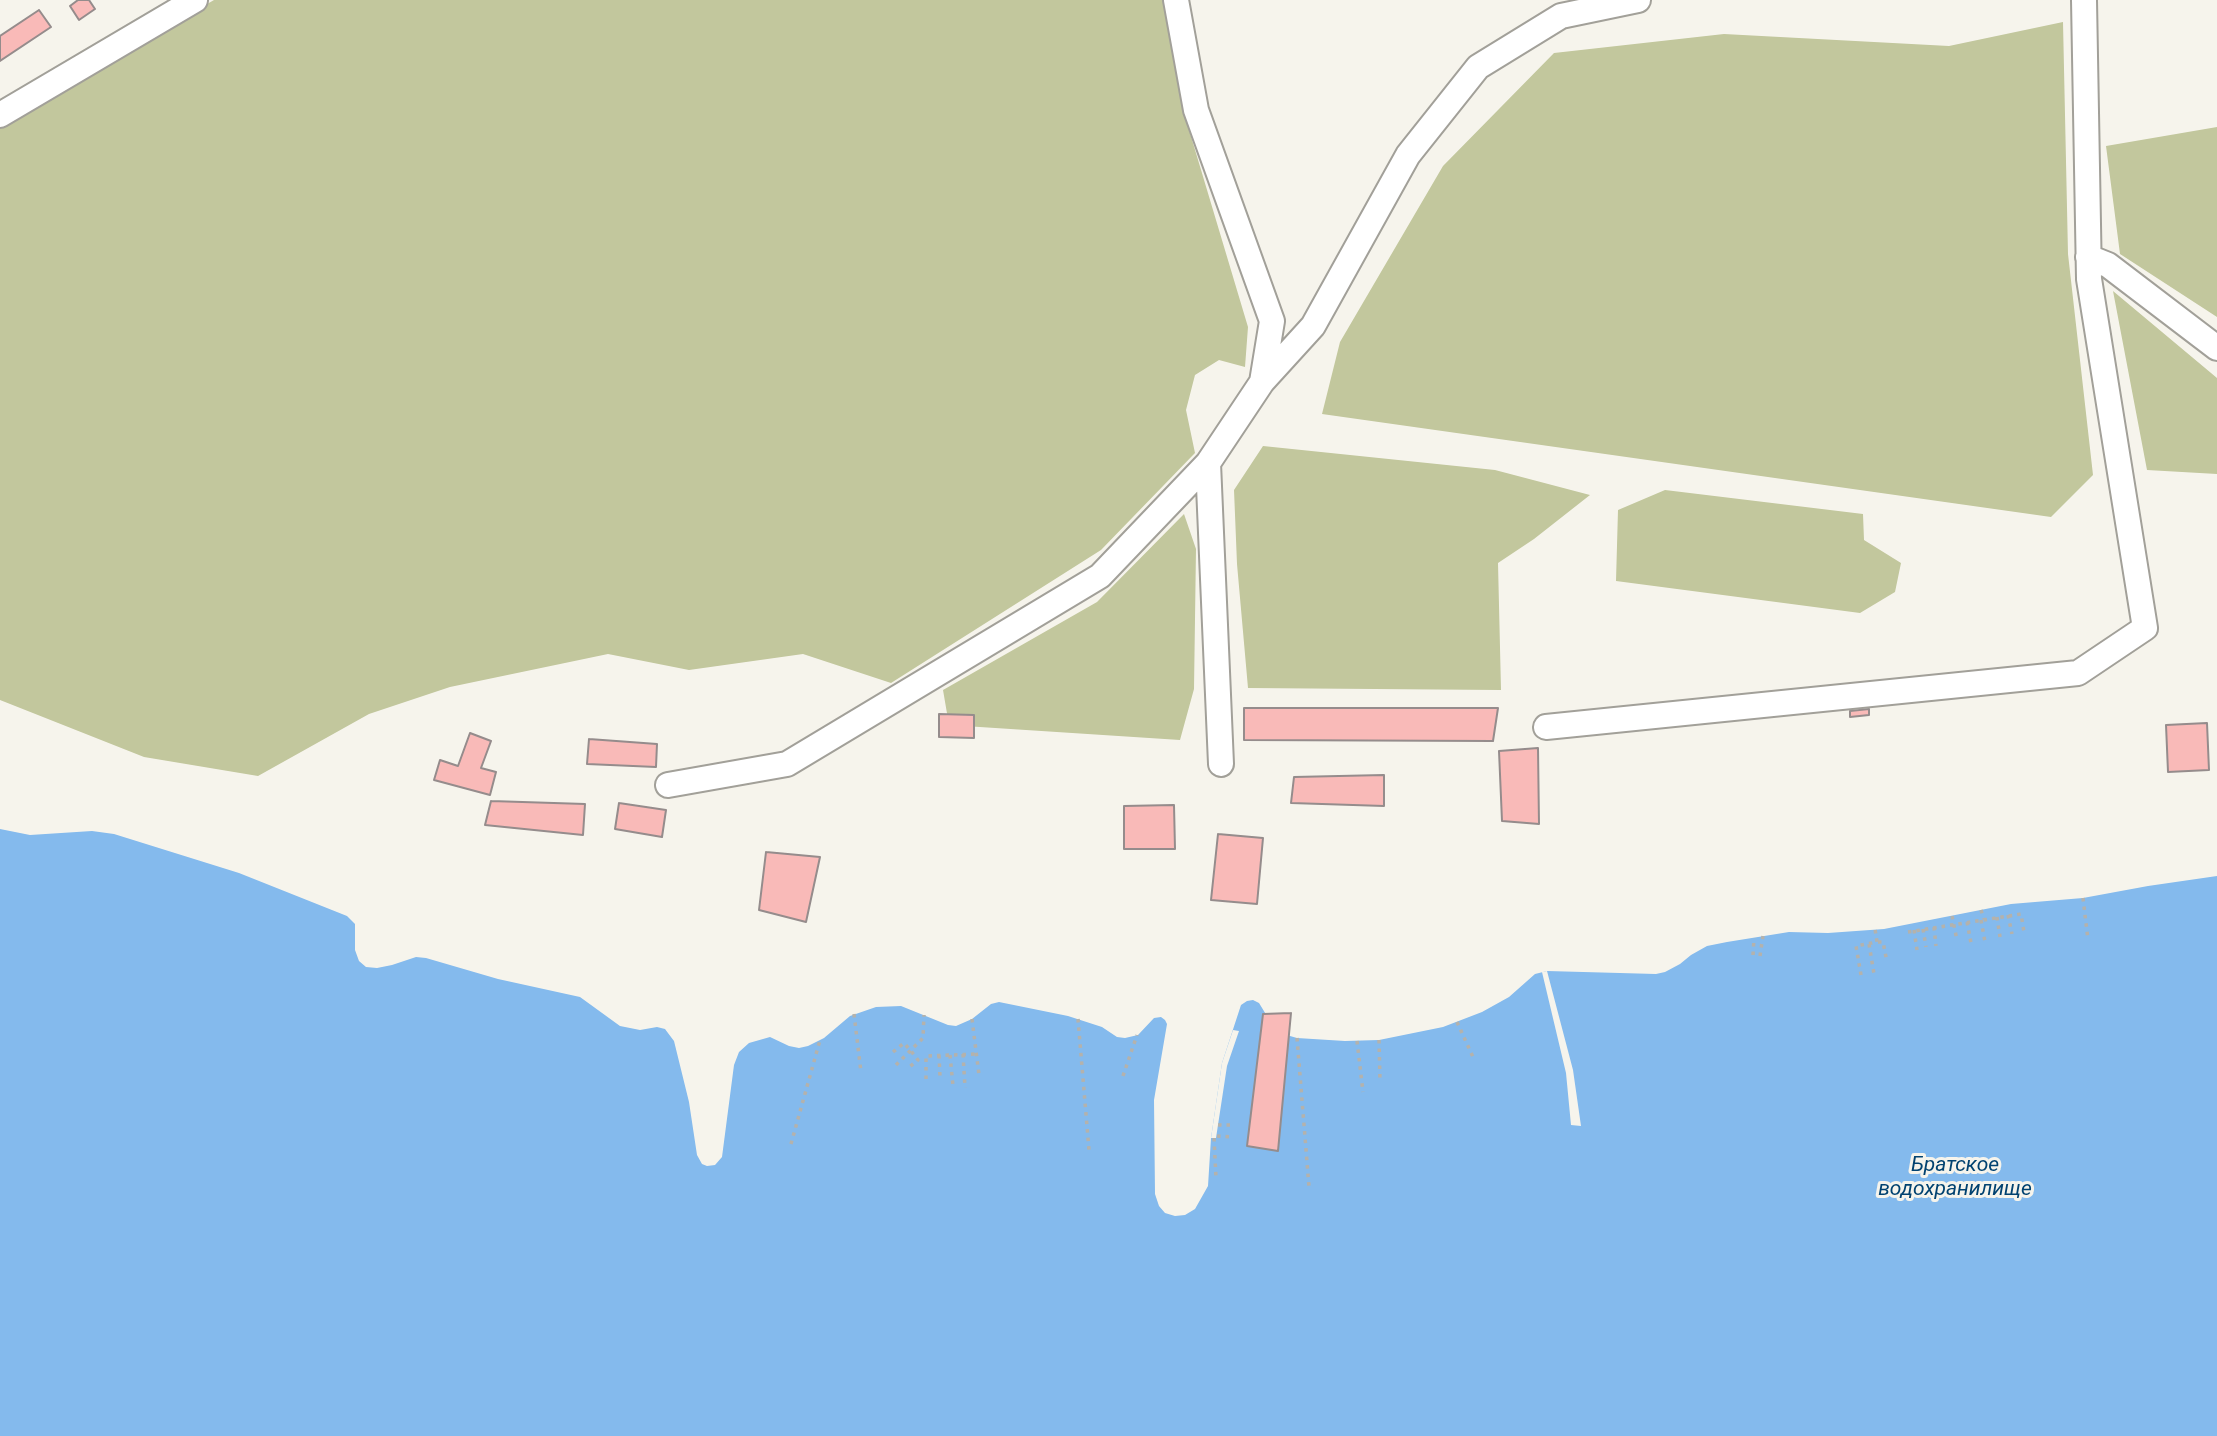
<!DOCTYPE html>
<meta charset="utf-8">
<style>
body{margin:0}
canvas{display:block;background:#f6f4ec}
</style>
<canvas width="2217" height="1436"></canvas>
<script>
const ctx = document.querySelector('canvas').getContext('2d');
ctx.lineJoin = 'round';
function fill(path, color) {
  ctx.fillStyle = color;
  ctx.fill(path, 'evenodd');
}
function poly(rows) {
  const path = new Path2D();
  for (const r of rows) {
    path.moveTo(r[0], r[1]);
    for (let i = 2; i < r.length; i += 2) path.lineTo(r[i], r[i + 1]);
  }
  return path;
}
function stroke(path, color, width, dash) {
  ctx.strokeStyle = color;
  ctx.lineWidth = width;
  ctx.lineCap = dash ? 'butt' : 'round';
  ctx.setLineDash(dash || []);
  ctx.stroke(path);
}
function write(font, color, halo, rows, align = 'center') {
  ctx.font = font + ' Roboto,sans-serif';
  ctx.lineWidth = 6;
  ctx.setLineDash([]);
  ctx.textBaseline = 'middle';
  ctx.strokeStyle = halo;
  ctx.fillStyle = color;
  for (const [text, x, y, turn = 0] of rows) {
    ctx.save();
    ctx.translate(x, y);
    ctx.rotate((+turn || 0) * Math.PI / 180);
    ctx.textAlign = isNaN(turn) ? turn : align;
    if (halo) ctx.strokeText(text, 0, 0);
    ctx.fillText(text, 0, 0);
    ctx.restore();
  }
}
const green = poly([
 [214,0,1165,0,1184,113,1248,327,1245,367,1219,360,1195,375,1186,410,1195,453,1101,550,891,683,803,654,689,670,608,654,450,687,369,714,258,776,144,757,0,700,0,125],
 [2063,22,2068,254,2093,475,2051,517,1322,414,1340,342,1443,166,1554,53,1724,34,1949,46],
 [2217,127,2217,317,2120,254,2106,146],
 [2113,291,2217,378,2217,474,2147,470],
 [1263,446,1495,470,1590,495,1534,539,1498,563,1501,690,1248,688,1237,564,1234,490],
 [1665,490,1863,514,1864,540,1901,563,1895,592,1860,613,1616,581,1618,510],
 [1184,514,1196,549,1194,689,1180,740,949,725,943,690,1097,602]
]);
const water = poly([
 [0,829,30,835,92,831,114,834,239,873,347,916,355,924,355,950,359,961,366,967,377,968,392,965,416,957,426,958,498,979,580,997,620,1026,640,1030,657,1027,665,1029,674,1041,689,1102,697,1155,702,1164,707,1166,715,1165,722,1157,734,1065,739,1052,749,1043,770,1037,789,1046,799,1048,808,1046,824,1038,850,1016,876,1007,901,1006,948,1025,956,1026,972,1019,991,1004,999,1002,1068,1016,1102,1027,1117,1037,1125,1038,1138,1035,1154,1018,1161,1017,1165,1020,1167,1024,1154,1100,1155,1194,1159,1206,1165,1213,1175,1216,1185,1215,1195,1209,1208,1186,1211,1138,1222,1063,1241,1005,1247,1001,1253,1000,1259,1003,1270,1021,1283,1034,1297,1038,1345,1041,1379,1040,1443,1027,1482,1012,1509,997,1535,974,1547,971,1656,974,1665,972,1680,964,1691,955,1707,946,1727,942,1789,932,1828,933,1884,929,2011,904,2083,898,2148,886,2217,876,2217,1436,0,1436]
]);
const pier = poly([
 [1547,971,1573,1070,1581,1126,1571,1125,1566,1073,1542,972],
 [1233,1030,1239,1031,1227,1066,1216,1138,1211,1138,1222,1063]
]);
const building = poly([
 [78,0,89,0,95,9,79,20,70,6,78,0],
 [39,10,51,27,0,61,0,36,39,10],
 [1244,708,1498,708,1493,741,1244,740,1244,708],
 [1869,709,1869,715,1850,717,1850,711,1869,709],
 [939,714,974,715,974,738,939,737,939,714],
 [2207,723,2209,770,2168,772,2166,725,2207,723],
 [470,733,491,741,481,768,496,772,490,795,434,780,440,760,458,766,470,733],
 [589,739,657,744,656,767,587,764,589,739],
 [1538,748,1539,824,1502,821,1499,751,1538,748],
 [1384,775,1384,806,1291,803,1294,777,1384,775],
 [491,801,585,804,583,835,485,825,491,801],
 [619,803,666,810,662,837,615,829,619,803],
 [1174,805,1175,849,1124,849,1124,806,1174,805],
 [1218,834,1263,838,1257,904,1211,900,1218,834],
 [766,852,820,857,806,922,759,910,766,852],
 [1291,1013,1278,1151,1247,1146,1263,1014,1291,1013]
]);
const path = poly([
 [2083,898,2088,940],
 [1981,910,1984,919],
 [2008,915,2012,934],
 [1952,916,1957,940],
 [1997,917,2000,937],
 [1981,920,1985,942],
 [1967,922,1971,943],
 [1934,927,1936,946],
 [1923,929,1926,947],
 [1914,930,1917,950],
 [1908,932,2021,914,2024,932],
 [1878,942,1883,942,1887,962],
 [1869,944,1874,974],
 [1753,955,1754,938],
 [1760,956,1763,936],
 [1861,975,1856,946,1877,942,1875,929],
 [854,1014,861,1072],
 [972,1019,979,1075],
 [1078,1019,1089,1150],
 [1457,1022,1473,1057],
 [1297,1038,1309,1187],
 [1379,1040,1380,1080],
 [1357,1041,1363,1092],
 [893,1052,904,1043,911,1051,918,1060,907,1069],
 [963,1054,965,1088],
 [939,1055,940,1077],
 [950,1055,953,1086],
 [896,1065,923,1038,924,1015],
 [1123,1076,1137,1035],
 [926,1079,926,1056,976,1054],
 [1218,1125,1235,1125],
 [1217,1136,1233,1137],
 [1214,1138,1216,1178],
 [791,1144,820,1040]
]);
const minor = poly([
 [1176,0,1196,110,1272,321,1262,382,1208,463,1221,764],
 [0,115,195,0],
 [2088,257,2108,265,2217,348],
 [1262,382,1313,326,1408,155,1478,67,1561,16,1638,0],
 [1546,727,2078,673,2145,628,2089,279,2084,0],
 [668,785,787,764,1100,576,1208,463]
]);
const waterNames = [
 ["Братское",1955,1166],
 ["водохранилище",1955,1190]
];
fill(green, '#c2c79d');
fill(water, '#84baed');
fill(pier, '#f6f4ec');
fill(building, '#f9bab8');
stroke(building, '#958c8c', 2);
stroke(minor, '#a2a099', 28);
stroke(path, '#b4b2ac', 3.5, [3.5, 5]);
stroke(minor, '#fff', 24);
write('italic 21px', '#014270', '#f6f4ec', waterNames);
</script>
